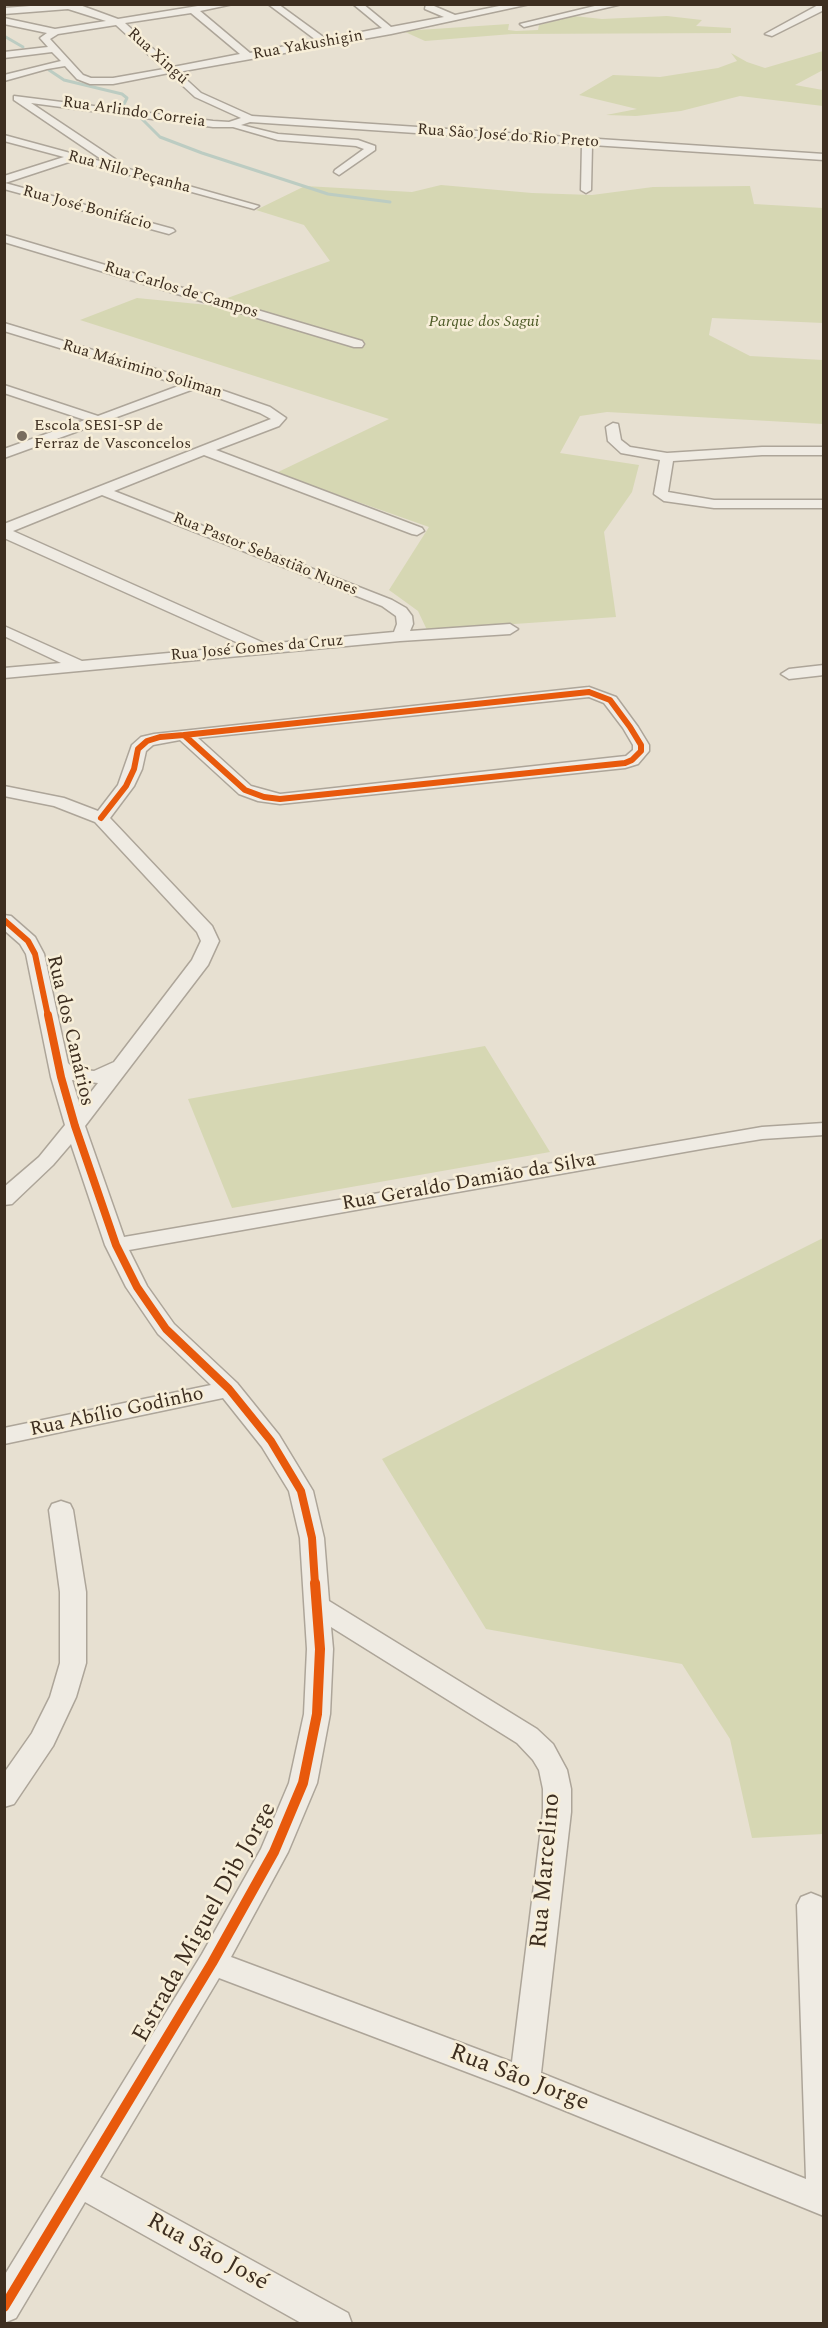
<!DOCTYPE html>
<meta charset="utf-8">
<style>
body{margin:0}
#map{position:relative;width:828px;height:2328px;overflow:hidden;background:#e7e0d1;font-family:Spectral,serif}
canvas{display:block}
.frame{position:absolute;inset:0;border:6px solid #3d2e20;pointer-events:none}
</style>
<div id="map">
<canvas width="828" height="2328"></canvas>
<div class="frame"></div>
</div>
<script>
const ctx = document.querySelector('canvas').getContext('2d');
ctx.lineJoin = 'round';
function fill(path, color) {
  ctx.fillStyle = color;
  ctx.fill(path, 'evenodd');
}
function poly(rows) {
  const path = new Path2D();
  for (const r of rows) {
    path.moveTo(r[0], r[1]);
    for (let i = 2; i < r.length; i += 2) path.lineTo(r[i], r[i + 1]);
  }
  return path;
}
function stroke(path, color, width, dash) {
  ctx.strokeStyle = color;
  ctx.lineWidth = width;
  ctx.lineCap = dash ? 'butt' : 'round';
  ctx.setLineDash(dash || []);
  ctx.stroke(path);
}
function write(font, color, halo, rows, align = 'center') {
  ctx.font = font + ' Spectral,serif';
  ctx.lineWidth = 5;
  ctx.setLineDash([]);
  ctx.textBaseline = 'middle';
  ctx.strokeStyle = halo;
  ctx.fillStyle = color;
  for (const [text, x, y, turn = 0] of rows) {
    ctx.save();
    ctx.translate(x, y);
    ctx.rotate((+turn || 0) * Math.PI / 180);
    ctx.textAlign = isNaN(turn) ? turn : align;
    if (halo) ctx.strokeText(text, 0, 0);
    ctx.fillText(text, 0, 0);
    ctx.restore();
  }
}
const green = poly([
 [574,16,602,19,667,16,702,20,696,26,731,28,731,33,512,34,425,41,403,31,509,24,508,30,516,31,538,30,539,25],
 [823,51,823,70,795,85,823,90,823,106,740,96,681,111,636,116,606,115,637,109,579,95,613,75,660,77,718,68,737,61,731,53,747,62,765,68],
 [441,185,532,193,592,195,653,187,750,186,754,204,823,208,823,323,712,318,709,335,750,356,823,360,823,424,607,412,580,416,560,453,639,465,632,492,604,532,616,617,427,630,418,611,389,590,429,527,276,473,389,419,80,320,137,298,208,305,330,261,304,225,256,210,305,186,412,192],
 [485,1046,550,1152,232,1208,188,1099],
 [823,1238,823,1834,752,1838,730,1739,682,1664,486,1629,382,1459]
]);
const stream = poly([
 [4,36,23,47],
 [49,70,64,80,122,94,127,98,123,106],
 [141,118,160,137,202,153,328,194,390,202]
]);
const street = poly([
 [57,4,77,4,118,19,210,4,233,4,200,11,250,53,316,40,268,4,278,4,326,39,382,28,353,4,363,4,391,27,444,17,425,9,426,4,436,4,434,6,455,15,509,4,530,4,391,34,178,72,201,93,252,116,824,154,824,160,592,145,591,190,586,193,581,190,582,144,250,122,241,125,278,134,358,140,375,146,375,150,339,175,334,172,335,170,364,149,356,146,278,140,233,127,213,127,31,103,115,159,116,161,111,164,259,206,254,209,75,160,5,183,173,229,175,231,169,234,4,189,4,176,64,157,4,141,4,135,107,163,14,100,14,96,213,121,229,122,241,118,195,97,169,73,113,84,90,84,77,79,65,66,47,69,4,81,4,75,61,61,52,52,4,58,4,52,48,47,40,38,47,33,4,24,4,18,55,29,106,21,68,9,4,14,4,8,57,4],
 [191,13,240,54,173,67,125,23,191,13],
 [116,25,164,69,113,78,91,78,83,75,50,39,58,34,116,25],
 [603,4,622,4,524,27,520,24,603,4],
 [820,4,824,4,824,10,772,36,765,34,820,4],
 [4,235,362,341,364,344,362,347,354,347,4,242,4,235],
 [4,323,198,382,270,407,286,418,279,426,216,450,422,528,424,531,417,535,412,534,204,455,114,491,392,600,406,608,412,616,413,624,410,631,510,624,518,629,510,634,400,641,4,678,4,668,61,663,4,636,4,626,82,661,245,646,4,538,4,524,271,419,260,413,194,389,4,458,4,449,85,420,4,393,4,385,98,416,181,385,4,331,4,323],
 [102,495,382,606,396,616,397,624,394,632,266,644,13,531,102,495],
 [613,423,618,424,621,440,630,447,667,453,762,447,824,447,824,455,762,455,673,461,668,492,714,500,824,500,824,508,714,508,664,501,654,494,660,460,621,453,608,441,606,427,613,423],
 [824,665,824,675,789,679,781,674,789,669,824,665],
 [589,687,616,697,638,727,649,745,649,751,638,764,625,768,280,804,258,801,239,794,180,740,153,745,146,751,142,769,134,786,110,818,212,926,219,941,208,965,85,1126,124,1237,762,1127,824,1123,824,1135,762,1139,707,1148,129,1250,147,1286,174,1324,237,1383,279,1435,313,1491,324,1538,329,1601,537,1729,553,1744,567,1770,571,1789,571,1812,541,2073,806,2179,797,1905,801,1897,811,1893,821,1897,824,1901,824,2216,514,2090,219,1978,100,2177,348,2313,352,2324,303,2324,85,2202,16,2318,4,2323,4,2276,202,1954,261,1849,289,1783,304,1714,307,1649,300,1538,289,1491,262,1447,223,1398,4,1444,4,1428,211,1385,158,1334,126,1287,105,1245,71,1144,53,1165,12,1204,4,1205,4,1187,39,1157,65,1125,51,1077,26,954,20,944,4,930,4,915,11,916,35,937,44,954,68,1063,74,1069,94,1071,114,1062,192,960,201,941,197,932,95,822,54,806,4,796,4,786,64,798,98,811,118,785,132,745,141,737,154,734,589,687],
 [589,697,604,703,623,728,633,745,633,750,626,756,280,794,251,786,198,738,589,697],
 [72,1080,98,1083,80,1106,72,1080],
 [331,1627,517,1743,533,1760,539,1770,543,1789,543,1812,512,2062,231,1957,288,1852,317,1783,330,1714,333,1649,331,1627],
 [61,1501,70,1504,73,1510,86,1592,86,1663,76,1697,53,1746,14,1804,4,1807,4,1773,32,1733,50,1697,60,1663,60,1592,49,1510,52,1504,61,1501]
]);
const cyclewayFar2 = poly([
 [589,692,610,700,630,727,641,745,641,751,632,760,625,763,280,799,264,797,245,790,184,735,589,692],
 [101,818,126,786,134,769,138,749,147,741,160,737,184,735],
 [4,920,28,941,35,954,48,1016]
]);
const cyclewayFar1 = poly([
 [48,1015,61,1077,75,1126,116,1245,137,1287,166,1329,229,1389,271,1441,301,1491,312,1538,315,1584]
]);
const cycleway = poly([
 [4,2307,212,1963,274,1852,303,1783,317,1714,320,1649,315,1583]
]);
const markers = [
 [22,436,6,"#786c5e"]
];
const farStreetnames = [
 ["Rua Yakushigin",308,46,-10],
 ["Rua Xingú",157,57,42],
 ["Rua Arlindo Correia",134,113,8],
 ["Rua São José do Rio Preto",508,137,4],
 ["Rua Nilo Peçanha",129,173,15],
 ["Rua José Bonifácio",87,209,15],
 ["Rua Carlos de Campos",181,291,17],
 ["Rua Máximino Soliman",142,370,17],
 ["Rua Pastor Sebastião Nunes",265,555,22],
 ["Rua José Gomes da Cruz",257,649,-5]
];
const farParknames = [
 ["Parque dos Sagui",484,323]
];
const farPoinames = [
 ["Escola SESI-SP de",34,427],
 ["Ferraz de Vasconcelos",34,445]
];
const streetNames = [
 ["Rua dos Canários",69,1031,77],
 ["Rua Geraldo Damião da Silva",469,1183,-10],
 ["Rua Abílio Godinho",117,1413,-12]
];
const nearStreetnames = [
 ["Rua Marcelino",547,1871,-85],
 ["Estrada Miguel Dib Jorge",206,1923,-61],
 ["Rua São Jorge",519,2079,21],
 ["Rua São José",207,2253,29]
];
fill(green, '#d6d7b3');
stroke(stream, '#bcccc2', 3);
stroke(street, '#ada599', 3);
fill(street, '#efebe3');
stroke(cyclewayFar2, '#e8590c', 6);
stroke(cyclewayFar1, '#e8590c', 8);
stroke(cycleway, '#e8590c', 10);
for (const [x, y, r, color] of markers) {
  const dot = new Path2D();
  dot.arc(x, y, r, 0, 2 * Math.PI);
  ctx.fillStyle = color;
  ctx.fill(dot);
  stroke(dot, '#f7eed8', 2);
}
write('16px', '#3d2e20', '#f7eed8', farStreetnames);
write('italic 16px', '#4d5a26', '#f7eed8', farParknames);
write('16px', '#3d2e20', '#f7eed8', farPoinames, 'left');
write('20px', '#3d2e20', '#f7eed8', streetNames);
write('24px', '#3d2e20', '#f7eed8', nearStreetnames);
</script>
